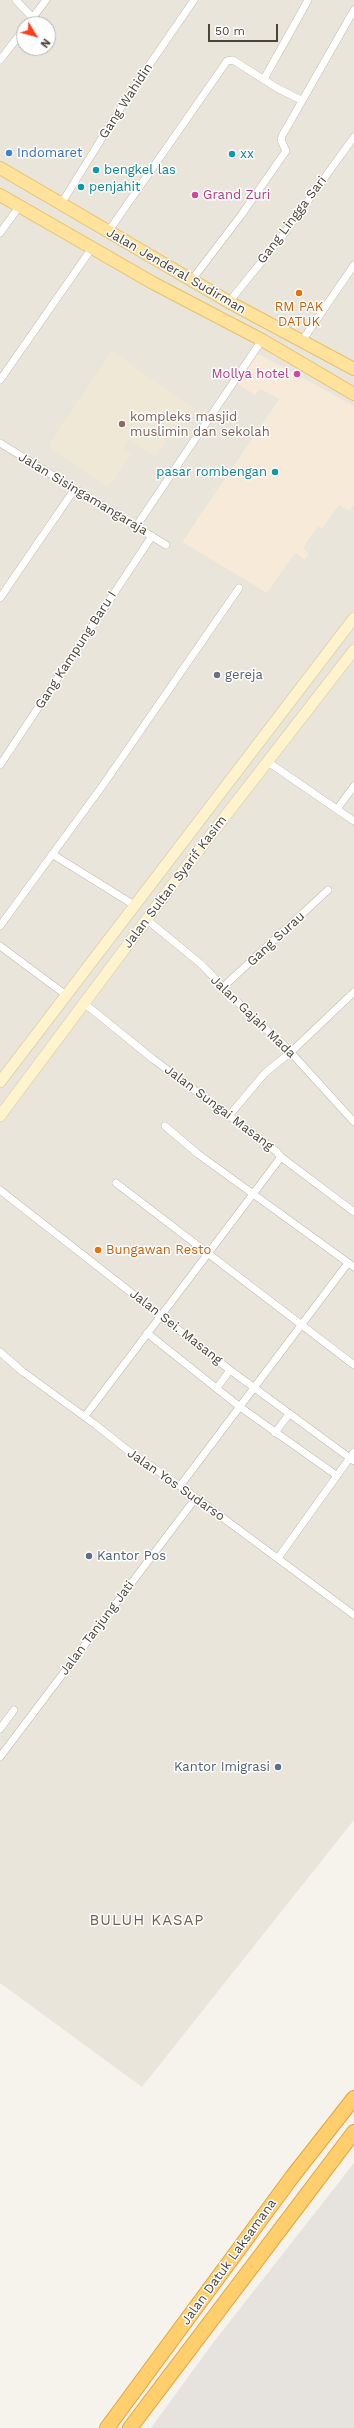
<!DOCTYPE html>
<style>
body{margin:0}
#map{position:relative;width:354px;height:2428px;overflow:hidden;background:#f6f3ec;font-family:"Work Sans",sans-serif}
canvas{display:block}
.north{position:absolute;left:16px;top:16px;width:40px;height:40px;box-sizing:border-box;background:#fff;border:1px solid #b7b4b0;border-radius:50%;rotate:127deg;font-size:11px;font-weight:700;line-height:16px;text-align:center;color:#4b4439}
.north::after{content:'';display:block;margin:auto;width:14px;height:18px;background:#fc3f1d;clip-path:polygon(50% 0,100% 100%,50% 72%,0 100%)}
.scale{position:absolute;left:208px;top:24px;width:70px;height:18px;box-sizing:border-box;border:2px solid #4b4439;border-top:0;padding-left:5px;font-size:12px;line-height:14px;white-space:nowrap;color:#4b4439;-webkit-text-stroke:3px #fff;paint-order:stroke}
</style>
<div id="map">
<canvas width="354" height="2428"></canvas>
<div class="north">N</div>
<div class="scale">50 m</div>
</div>
<script>
const ctx = document.querySelector('canvas').getContext('2d');
ctx.lineJoin = 'round';
function fill(path, color) {
  ctx.fillStyle = color;
  ctx.fill(path, 'evenodd');
}
function poly(rows) {
  const path = new Path2D();
  for (const r of rows) {
    path.moveTo(r[0], r[1]);
    for (let i = 2; i < r.length; i += 2) path.lineTo(r[i], r[i + 1]);
  }
  return path;
}
function stroke(path, color, width, dash) {
  ctx.strokeStyle = color;
  ctx.lineWidth = width;
  ctx.lineCap = dash ? 'butt' : 'round';
  ctx.setLineDash(dash || []);
  ctx.stroke(path);
}
function write(font, color, halo, rows, align = 'center') {
  ctx.font = font + ' "Work Sans",sans-serif';
  ctx.lineWidth = 3;
  ctx.setLineDash([]);
  ctx.textBaseline = 'middle';
  ctx.strokeStyle = halo;
  ctx.fillStyle = color;
  for (const [text, x, y, turn = 0] of rows) {
    ctx.save();
    ctx.translate(x, y);
    ctx.rotate((+turn || 0) * Math.PI / 180);
    ctx.textAlign = isNaN(turn) ? turn : align;
    if (halo) ctx.strokeText(text, 0, 0);
    ctx.fillText(text, 0, 0);
    ctx.restore();
  }
}
const residential = poly([
 [0,0,354,0,354,1820,142,2087,0,1983],
 [24,24,48,24,48,48,24,48]
]);
const commercial = poly([
 [253,351,354,406,354,505,350,511,339,505,322,529,318,526,303,548,309,554,305,560,295,553,267,593,182,542,279,399,260,389,255,395,233,381]
]);
const industrial = poly([
 [354,2163,354,2428,151,2428,213,2343]
]);
const education = poly([
 [112,351,194,409,155,456,129,439,123,449,131,455,108,487,48,446]
]);
const street = poly([
 [16,0,33,18],
 [28,24,46,0],
 [0,60,24,29],
 [264,79,308,0],
 [61,204,130,93,194,0],
 [108,232,227,61,233,60,277,88,301,100],
 [0,233,19,207],
 [191,281,242,214,286,151,281,140,282,136,354,10],
 [229,302,283,235,354,137],
 [302,341,354,265],
 [0,380,92,248],
 [0,443,166,545],
 [135,528,262,340],
 [0,598,74,490],
 [268,762,354,821],
 [0,765,152,536],
 [337,809,354,786],
 [52,854,134,905],
 [146,919,201,964,252,1017,285,1046,354,1122],
 [0,926,103,785,239,588],
 [0,946,66,995],
 [223,987,328,890],
 [85,1004,153,1059,276,1151,281,1157,354,1212],
 [228,1117,265,1073,291,1052,354,992],
 [165,1126,198,1154,354,1267],
 [116,1183,354,1365],
 [0,1190,230,1370,354,1461],
 [147,1333,240,1407,336,1475],
 [0,1352,23,1372,96,1425,126,1449,180,1486,354,1615],
 [217,1388,230,1370],
 [85,1416,281,1157],
 [275,1433,289,1414],
 [180,1486,348,1263],
 [278,1558,354,1452],
 [0,1729,14,1710],
 [0,1757,195,1499]
]);
const secondary = poly([
 [0,1082,354,618],
 [0,1116,182,872,354,650]
]);
const primary = poly([
 [0,168,229,302,354,369],
 [0,195,153,283,262,340,354,394]
]);
const highway = poly([
 [107,2428,292,2177,354,2098],
 [130,2428,354,2132]
]);
const markers = [
 [9,153,4,"#3f7fe0"],
 [232,154,4,"#0f9aa8"],
 [96,170,4,"#0f9aa8"],
 [81,187,4,"#0f9aa8"],
 [195,195,4,"#d1479c"],
 [299,293,4,"#e8710a"],
 [297,374,4,"#d1479c"],
 [122,424,4,"#8d6e63"],
 [275,472,4,"#0f9aa8"],
 [217,675,4,"#6b7280"],
 [98,1250,4,"#e8710a"],
 [89,1556,4,"#5c6f8a"],
 [278,1767,4,"#5c6f8a"]
];
const streetNames = [
 ["Gang Wahidin",126,101,-57],
 ["Gang Lingga Sari",292,220,-53],
 ["Jalan Jenderal Sudirman",176,271,30],
 ["Jalan Sisingamangaraja",83,494,31],
 ["Gang Kampung Baru I",76,650,-57],
 ["Jalan Sultan Syarif Kasim",175,882,-53],
 ["Gang Surau",276,939,-43],
 ["Jalan Gajah Mada",253,1017,44],
 ["Jalan Sungai Masang",219,1108,37],
 ["Jalan Sei. Masang",176,1327,38],
 ["Jalan Yos Sudarso",176,1485,35],
 ["Jalan Tanjung Jati",97,1628,-53],
 ["Jalan Datuk Laksamana",229,2262,-54]
];
const shopNames = [
 ["Indomaret",17,153]
];
const cultureNames = [
 ["xx",240,154],
 ["bengkel las",104,170],
 ["penjahit",89,187],
 ["pasar rombengan",267,472,"right"]
];
const hotelNames = [
 ["Grand Zuri",203,195],
 ["Mollya hotel",289,374,"right"]
];
const foodNames = [
 ["RM PAK",299,307],
 ["DATUK",299,322],
 ["Bungawan Resto",106,1250,"left"]
];
const educationNames = [
 ["kompleks masjid",130,417],
 ["muslimin dan sekolah",130,432]
];
const worshipNames = [
 ["gereja",225,675]
];
const serviceNames = [
 ["Kantor Pos",97,1556],
 ["Kantor Imigrasi",270,1767,"right"]
];
const quarterNames = [
 ["BULUH KASAP",147,1921]
];
fill(residential, '#eae5da');
fill(commercial, '#f7ead8');
fill(industrial, '#e6e2dd');
fill(education, '#efe8d6');
stroke(street, '#c2bbae', 8);
stroke(secondary, '#d6c79b', 12);
stroke(primary, '#e6c16a', 14);
stroke(highway, '#e0a43c', 16);
stroke(street, '#fff', 7);
stroke(secondary, '#fff3cd', 11);
stroke(primary, '#ffe39c', 12);
stroke(highway, '#ffcf6e', 14);
for (const [x, y, r, color] of markers) {
  const dot = new Path2D();
  dot.arc(x, y, r, 0, 2 * Math.PI);
  ctx.fillStyle = color;
  ctx.fill(dot);
  stroke(dot, '#fff', 1.5);
}
write('13px', '#4b4439', '#fff', streetNames);
write('13px', '#366cbe', '#fff', shopNames, 'left');
write('13px', '#0d838f', '#fff', cultureNames, 'left');
write('13px', '#b23c85', '#fff', hotelNames, 'left');
write('13px', '#c56008', '#fff', foodNames);
write('13px', '#785e54', '#fff', educationNames, 'left');
write('13px', '#5b616d', '#fff', worshipNames, 'left');
write('13px', '#4e5e75', '#fff', serviceNames, 'left');
ctx.letterSpacing = '1px';
write('15px', '#6e6250', '#fff', quarterNames);
ctx.letterSpacing = '0px';
</script>
